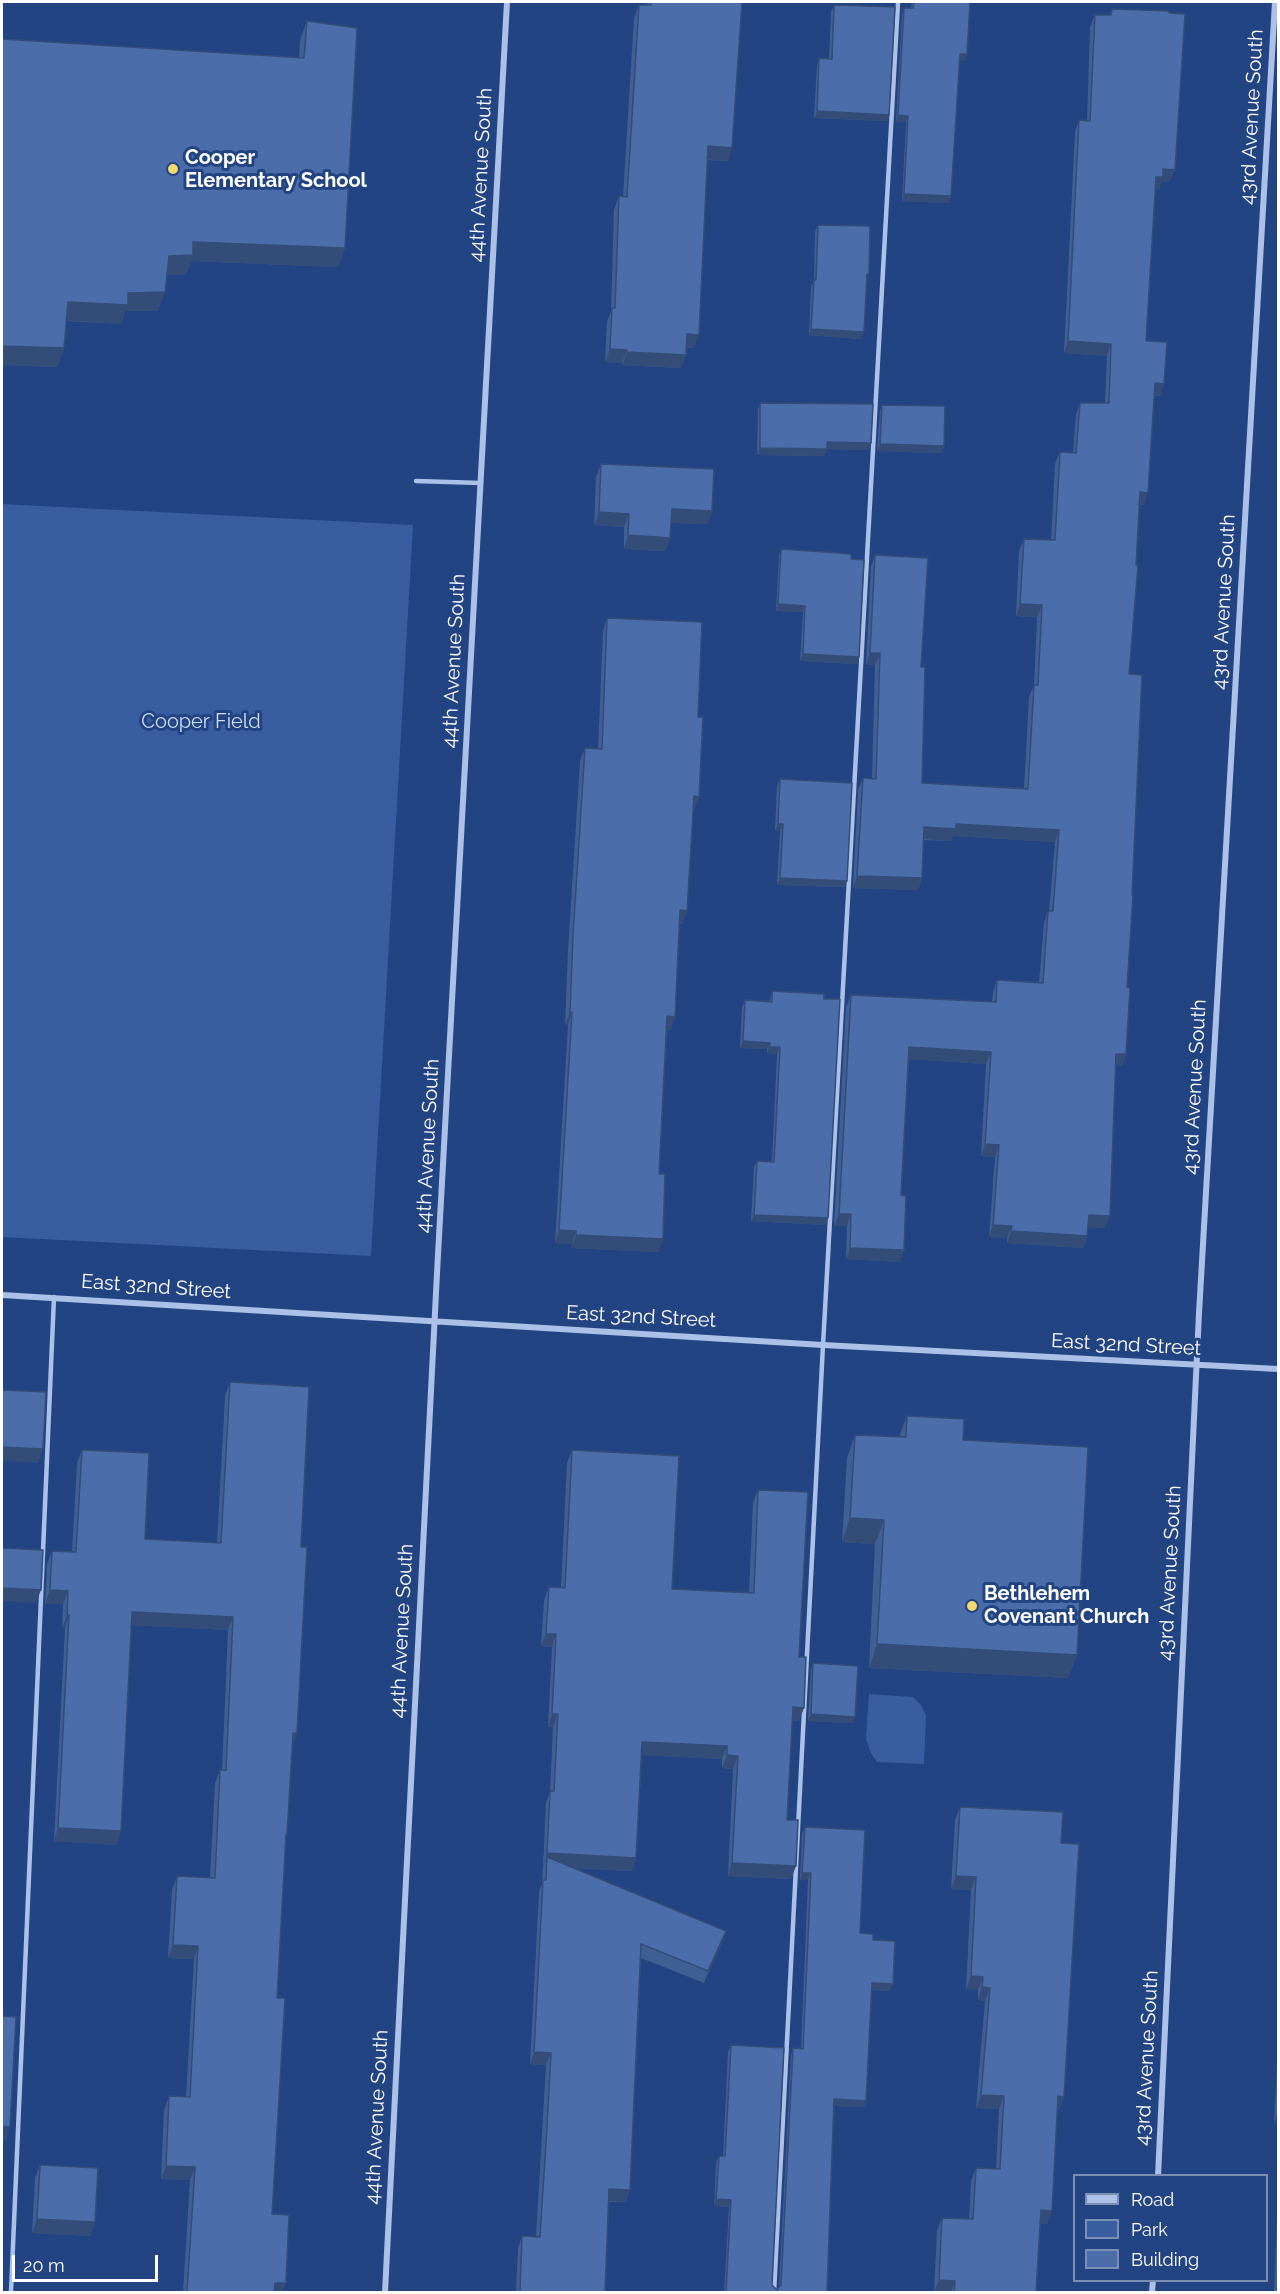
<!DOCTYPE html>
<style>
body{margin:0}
#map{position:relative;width:1280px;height:2294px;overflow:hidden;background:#234482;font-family:Raleway,sans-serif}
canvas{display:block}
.frame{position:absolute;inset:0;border:3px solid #fff;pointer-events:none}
.legend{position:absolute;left:1073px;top:2174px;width:195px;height:108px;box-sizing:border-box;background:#234482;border:2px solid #7b8fb4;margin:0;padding:8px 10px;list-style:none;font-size:18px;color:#fff}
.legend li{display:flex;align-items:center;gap:12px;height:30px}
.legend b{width:30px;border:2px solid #7b8fb4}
.scale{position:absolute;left:12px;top:2255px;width:146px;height:27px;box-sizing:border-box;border:3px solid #fff;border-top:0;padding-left:8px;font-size:18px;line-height:21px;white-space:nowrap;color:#fff;-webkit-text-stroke:4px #234482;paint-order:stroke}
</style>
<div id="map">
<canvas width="1280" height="2294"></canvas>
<div class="frame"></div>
<ul class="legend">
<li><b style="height:8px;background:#abc1e7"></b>Road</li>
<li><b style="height:16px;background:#385da0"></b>Park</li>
<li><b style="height:16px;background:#4b6eab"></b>Building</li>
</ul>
<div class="scale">20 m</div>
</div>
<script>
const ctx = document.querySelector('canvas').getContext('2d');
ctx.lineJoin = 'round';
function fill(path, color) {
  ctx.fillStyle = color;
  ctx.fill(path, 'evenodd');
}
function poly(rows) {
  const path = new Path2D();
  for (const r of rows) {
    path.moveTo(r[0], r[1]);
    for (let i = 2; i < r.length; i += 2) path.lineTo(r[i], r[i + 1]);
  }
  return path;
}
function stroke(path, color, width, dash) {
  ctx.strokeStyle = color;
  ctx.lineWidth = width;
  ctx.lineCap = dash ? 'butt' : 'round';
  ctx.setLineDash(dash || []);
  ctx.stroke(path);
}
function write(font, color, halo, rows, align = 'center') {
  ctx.font = font + ' Raleway,sans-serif';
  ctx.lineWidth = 6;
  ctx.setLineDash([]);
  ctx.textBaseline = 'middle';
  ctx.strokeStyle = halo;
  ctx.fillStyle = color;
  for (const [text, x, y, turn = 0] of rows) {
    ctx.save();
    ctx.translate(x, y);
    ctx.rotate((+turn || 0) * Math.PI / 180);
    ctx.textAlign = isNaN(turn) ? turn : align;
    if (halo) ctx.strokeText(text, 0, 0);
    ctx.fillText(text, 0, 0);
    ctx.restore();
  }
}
const green = poly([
 [2,504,413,525,371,1256,2,1237],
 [869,1694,913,1697,921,1705,926,1715,924,1764,877,1762,871,1753,866,1739]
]);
const service = poly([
 [416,481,481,483],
 [11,2292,54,1297],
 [774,2292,823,1345,898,2]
]);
const minor = poly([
 [2,1295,823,1345,1278,1369],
 [1158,2176,1199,1313,1275,2],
 [385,2292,437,1273,507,2],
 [1152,2292,1153,2280]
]);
const wall = poly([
 [647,2,742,2,728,161,707,160,694,348,686,348,681,368,622,365,622,363,605,362,607,321,611,312,614,210,619,196,623,197,634,18,639,5,647,5],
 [912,2,970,2,967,54,965,61,959,61,951,196,948,203,902,201,906,122,896,122,902,15,904,8,911,8],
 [834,5,889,115,887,121,814,118,817,65,819,58,829,59,831,12],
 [1112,9,1170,182,1161,181,1159,189,1155,189,1146,341,1160,396,1154,396,1144,505,1139,505,1129,674,1126,1054,1122,1066,1116,1066,1105,1228,1088,1227,1087,1236,1083,1248,1007,1243,1007,1238,989,1237,995,1157,981,1156,986,1064,909,1059,901,1195,904,1250,900,1262,846,1259,847,1226,834,1226,846,1007,851,995,992,1002,993,992,997,980,1039,982,1044,923,1048,911,1049,911,1055,842,953,836,951,841,924,840,922,878,918,890,853,888,858,790,863,778,872,779,875,665,866,665,871,567,875,555,921,667,922,783,1024,788,1029,697,1034,685,1037,617,1016,616,1019,551,1024,539,1051,540,1055,464,1060,452,1073,453,1076,415,1080,403,1105,403,1107,356,1064,353,1075,132,1079,120,1087,121,1090,27,1095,15,1109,15],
 [307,21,345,248,338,267,191,261,186,274,167,275,158,311,125,311,121,324,66,321,64,348,57,367,2,365,2,39,299,58,300,40],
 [818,225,866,281,861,339,809,335,811,287,814,280,815,232],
 [760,403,871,443,868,450,827,449,824,456,757,455,758,409],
 [882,405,944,446,942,453,877,451,880,411],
 [601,464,712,511,707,524,671,523,670,538,665,551,624,549,624,527,594,525,596,477],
 [781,549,851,559,859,657,857,664,800,661,803,612,776,611,779,556],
 [607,618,698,717,699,797,694,810,693,810,687,911,682,924,680,924,671,1030,667,1030,659,1174,663,1239,658,1252,571,1248,572,1244,555,1243,568,1025,565,1025,568,949,580,761,585,748,598,749,603,631],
 [780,779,847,881,844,887,777,885,780,831,775,831,777,786],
 [772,991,828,1218,825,1225,751,1221,754,1167,757,1161,772,1161,777,1054,767,1053,767,1049,740,1048,742,1007,745,1000,770,1001],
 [230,1382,301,1547,297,1733,292,1746,285,1840,277,1998,272,2214,282,2292,183,2292,190,2180,161,2179,164,2110,169,2096,186,2097,194,1959,168,1958,172,1890,177,1876,210,1878,215,1783,220,1770,222,1770,228,1630,131,1625,116,1845,54,1841,65,1628,62,1628,63,1604,45,1604,47,1564,52,1551,72,1552,77,1463,82,1450,145,1539,217,1543,225,1396],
 [907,1416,963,1440,1077,1655,1068,1678,869,1668,875,1544,842,1542,847,1458,855,1435,899,1437],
 [572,1450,672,1589,749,1593,753,1503,758,1490,799,1657,799,1721,792,1720,787,1820,791,1879,728,1876,733,1769,722,1768,722,1759,642,1755,636,1858,632,1871,574,1868,722,1943,704,1983,641,1958,630,2190,625,2202,609,2202,605,2292,516,2292,518,2248,522,2236,536,2237,546,2065,530,2064,539,1892,542,1884,543,1866,546,1803,550,1792,553,1727,548,1727,552,1647,541,1646,544,1600,549,1587,561,1588,567,1463],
 [813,1663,855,1717,853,1723,808,1721,811,1670],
 [960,1807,1061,1843,1064,2097,1059,2110,1057,2109,1052,2211,1047,2224,1040,2223,1036,2292,934,2292,937,2231,942,2218,969,2219,971,2181,976,2168,996,2169,999,2109,976,2108,985,2001,978,2000,978,1990,966,1989,971,1890,951,1889,955,1820],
 [805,1827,860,1933,873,1940,890,1991,872,1990,866,2101,864,2107,834,2106,827,2292,724,2292,729,2207,714,2206,716,2163,719,2156,723,2156,728,2052,731,2045,772,2285,777,2290,779,2288,791,2055,793,2048,801,2049,808,1880,800,1880,802,1834],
 [1278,2065,1278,2123,1274,2123,1277,2069],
 [40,2165,95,2222,90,2236,32,2233,35,2178],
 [1278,2197,1278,2292,1274,2292]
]);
const shadedWall = poly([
 [960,54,967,54,965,61,957,61],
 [817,111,889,115,887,121,814,118],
 [898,115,908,116,906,122,896,122],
 [708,146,732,148,728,161,703,159],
 [1163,169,1175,170,1170,182,1161,181,1159,189,1151,189,1156,177],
 [904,194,951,196,948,203,902,201],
 [193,242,345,248,338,267,191,261,186,274,163,275,169,256],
 [165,292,158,311,125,311,121,324,61,320,68,302,128,293],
 [811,329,864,332,861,339,809,335],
 [687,334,699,335,694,348,682,347],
 [1068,341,1111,344,1107,356,1064,353],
 [2,346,64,348,57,367,2,365],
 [610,349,627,350,622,363,605,362],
 [627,352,686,355,681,368,622,365],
 [1155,383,1164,384,1160,396,1151,395],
 [827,442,871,443,868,450,824,449],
 [880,444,944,446,942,453,877,451],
 [760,448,827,449,824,456,757,455],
 [1140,492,1148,493,1144,505,1135,504],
 [672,509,712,511,707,524,667,523],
 [599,512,629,514,624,527,594,525],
 [628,535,670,538,665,551,624,549],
 [778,604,805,606,803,612,776,611],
 [1020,604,1042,605,1037,617,1016,616],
 [870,653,880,653,875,665,866,665],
 [803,654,859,657,857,664,800,661],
 [694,796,699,797,694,810,689,810],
 [778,824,783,824,780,831,775,831],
 [956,824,1059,830,1055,842,953,836,951,841,920,839,924,827],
 [857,876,922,878,918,890,853,888],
 [780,878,847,881,844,887,777,885],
 [680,910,687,911,682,924,675,923],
 [570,1012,572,1012,568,1025,565,1025],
 [667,1016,675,1017,671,1030,663,1030],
 [743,1041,770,1043,767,1049,740,1048],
 [769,1047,780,1047,777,1054,767,1053],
 [909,1047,991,1052,986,1064,905,1059],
 [1116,1054,1126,1054,1122,1066,1112,1066],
 [985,1144,999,1145,995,1157,981,1156],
 [839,1214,851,1214,847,1226,834,1226],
 [754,1215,828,1218,825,1225,751,1221],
 [1089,1215,1110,1216,1105,1228,1085,1227],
 [993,1225,1012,1226,1007,1238,989,1237],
 [559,1230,576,1231,572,1244,555,1243],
 [1011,1231,1087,1236,1083,1248,1007,1243],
 [576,1235,663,1239,658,1252,571,1248],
 [850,1248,904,1250,900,1262,846,1259],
 [2,1447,43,1449,38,1463,2,1461],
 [850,1518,884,1520,875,1544,842,1542],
 [2,1588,41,1590,36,1603,2,1601],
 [50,1590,68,1591,63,1604,45,1604],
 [132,1612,233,1617,228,1630,127,1625],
 [67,1615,69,1615,65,1628,62,1628],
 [546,1634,556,1634,552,1647,541,1646],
 [877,1644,1077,1655,1068,1678,869,1668],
 [793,1707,804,1708,799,1721,788,1720],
 [552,1714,558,1714,553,1727,548,1727],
 [811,1714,855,1717,853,1723,808,1721],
 [293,1733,297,1733,292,1746,288,1746],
 [642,1742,727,1746,722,1759,638,1755],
 [727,1755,738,1756,733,1769,722,1768],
 [58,1828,121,1831,116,1845,54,1841],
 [547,1853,636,1858,632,1871,546,1866,547,1857,543,1866],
 [732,1863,796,1866,791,1879,728,1876],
 [802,1873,811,1873,808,1880,800,1880],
 [956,1876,976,1877,971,1890,951,1889],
 [726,1931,722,1943,704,1983,708,1971],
 [173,1945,198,1946,194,1959,168,1958],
 [971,1976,983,1977,978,1990,966,1989],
 [872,1983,893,1984,890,1991,870,1990],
 [982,1987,990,1988,985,2001,978,2000],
 [534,2052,551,2053,546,2065,530,2064],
 [981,2095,1004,2096,999,2109,976,2108],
 [1058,2096,1064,2097,1059,2110,1053,2109],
 [834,2099,866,2101,864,2107,832,2106],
 [1278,2110,1278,2123,1274,2123],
 [2,2126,10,2127,6,2140,2,2140],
 [166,2166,195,2167,190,2180,161,2179],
 [609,2189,630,2190,625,2202,605,2201],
 [716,2199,731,2200,729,2207,714,2206],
 [1041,2210,1052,2211,1047,2224,1036,2223],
 [37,2219,95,2222,90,2236,32,2233],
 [939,2280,955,2281,951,2292,934,2292],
 [275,2283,286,2283,282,2292,271,2292]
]);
const building = poly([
 [651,2,742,2,732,148,708,146,699,335,687,334,686,355,627,352,627,350,610,349,612,308,615,308,619,196,627,197,639,5,651,5,651,2],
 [914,2,970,2,967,54,960,54,951,196,904,194,908,116,898,115,904,8,913,8,914,2],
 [834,5,895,7,889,115,817,111,819,58,832,59,834,5],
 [1112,9,1169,11,1169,13,1185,14,1175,170,1163,169,1163,177,1156,177,1146,341,1167,342,1164,384,1155,383,1148,493,1140,492,1136,565,1138,565,1129,674,1142,675,1132,895,1133,895,1127,987,1130,988,1126,1054,1116,1054,1110,1216,1089,1215,1087,1236,1011,1231,1012,1226,993,1225,999,1145,985,1144,991,1052,909,1047,901,1195,906,1196,904,1250,850,1248,851,1214,839,1214,851,995,996,1002,997,980,1043,983,1048,911,1053,911,1059,830,956,824,956,829,924,827,922,878,857,876,863,778,876,779,880,653,870,653,875,555,928,558,921,667,925,667,922,783,1028,789,1034,685,1038,685,1042,605,1020,604,1024,539,1055,540,1060,452,1076,453,1080,403,1109,403,1111,344,1068,341,1079,120,1090,121,1095,15,1111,15,1112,9],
 [307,21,357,28,345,248,193,242,193,255,169,256,165,292,128,293,128,305,68,302,64,348,2,346,2,39,304,58,307,21],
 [818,225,870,226,869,274,867,274,864,332,811,329,814,280,816,280,818,225],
 [760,403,873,404,871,443,827,442,827,449,760,448,760,403],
 [882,405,945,406,944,446,880,444,882,405],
 [601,464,714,469,712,511,672,509,670,538,628,535,629,514,599,512,601,464],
 [781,549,851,554,851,559,864,560,859,657,803,654,805,606,778,604,781,549],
 [607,618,702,622,698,717,703,717,699,797,694,796,687,911,680,910,675,1017,667,1016,659,1174,665,1174,663,1239,576,1235,576,1231,559,1230,572,1012,570,1012,573,936,585,748,602,749,607,618],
 [780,779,852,783,847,881,780,878,783,824,778,824,780,779],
 [772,991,824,994,824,999,840,999,828,1218,754,1215,757,1161,774,1162,780,1047,769,1047,770,1043,743,1041,745,1000,772,1002,772,991],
 [230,1382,309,1387,301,1547,307,1547,303,1621,297,1733,293,1733,287,1834,286,1834,277,1998,285,1998,272,2214,289,2215,286,2283,275,2283,274,2292,187,2292,195,2167,166,2166,169,2096,190,2097,198,1946,173,1945,177,1876,215,1878,220,1770,226,1770,233,1617,132,1612,121,1831,58,1828,69,1615,67,1615,68,1591,50,1590,52,1551,76,1552,82,1450,149,1453,145,1539,221,1543,230,1382],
 [2,1390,46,1392,43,1449,2,1447,2,1390],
 [907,1416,964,1419,963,1440,1088,1447,1077,1655,877,1644,884,1520,850,1518,855,1435,906,1437,907,1416],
 [572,1450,679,1456,672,1589,754,1593,758,1490,808,1492,799,1657,806,1657,804,1708,793,1707,787,1820,798,1820,796,1866,732,1863,738,1756,727,1755,727,1746,642,1742,636,1858,547,1853,550,1791,554,1791,558,1714,552,1714,556,1634,546,1634,549,1587,565,1588,572,1450],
 [2,1548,43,1550,41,1590,2,1588,2,1548],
 [813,1663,858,1666,855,1717,811,1714,813,1663],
 [960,1807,1063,1812,1061,1843,1079,1844,1064,2097,1058,2096,1052,2211,1041,2210,1036,2292,954,2292,955,2281,939,2280,942,2218,973,2219,976,2168,1000,2169,1004,2096,981,2095,990,1988,982,1987,983,1977,971,1976,976,1877,956,1876,960,1807],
 [805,1827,865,1830,860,1933,873,1934,873,1940,895,1941,893,1984,872,1983,866,2101,834,2099,827,2292,726,2292,731,2200,716,2199,719,2156,725,2156,731,2045,784,2048,772,2285,777,2290,781,2285,793,2048,803,2049,811,1873,802,1873,805,1827],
 [547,1857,726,1931,708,1971,641,1944,630,2190,609,2189,605,2292,520,2292,522,2236,540,2237,547,2127,551,2053,534,2052,543,1880,546,1880,547,1857],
 [2,2016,16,2017,10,2127,2,2126,2,2016],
 [40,2165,98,2168,95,2222,37,2219,40,2165]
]);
const markers = [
 [173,169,6,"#f2d86e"],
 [972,1606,6,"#f2d86e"]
];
const streetNames = [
 ["43rd Avenue South",1252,117,-87],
 ["44th Avenue South",481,175,-87],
 ["43rd Avenue South",1224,602,-87],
 ["44th Avenue South",454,661,-87],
 ["43rd Avenue South",1195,1087,-87],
 ["44th Avenue South",428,1146,-87],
 ["East 32nd Street",156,1287,4],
 ["East 32nd Street",641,1317,3],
 ["East 32nd Street",1126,1345,3],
 ["43rd Avenue South",1170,1573,-87],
 ["44th Avenue South",402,1631,-87],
 ["43rd Avenue South",1147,2058,-87],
 ["44th Avenue South",377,2117,-87]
];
const poiNames = [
 ["Cooper",185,158],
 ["Elementary School",185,181],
 ["Bethlehem",984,1594],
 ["Covenant Church",984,1617]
];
const parkNames = [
 ["Cooper Field",201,722]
];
fill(green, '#385da0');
stroke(service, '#abc1e7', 4.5);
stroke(minor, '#abc1e7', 6);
fill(wall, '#405f93');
fill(shadedWall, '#344d78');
fill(building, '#4b6eab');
stroke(building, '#344d78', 1.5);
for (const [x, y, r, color] of markers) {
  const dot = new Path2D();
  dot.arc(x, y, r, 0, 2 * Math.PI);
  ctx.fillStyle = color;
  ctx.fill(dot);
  stroke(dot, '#234482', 2);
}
write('20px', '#fff', '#234482', streetNames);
write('bold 20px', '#fff', '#234482', poiNames, 'left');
write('20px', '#cfddf6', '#234482', parkNames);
</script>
